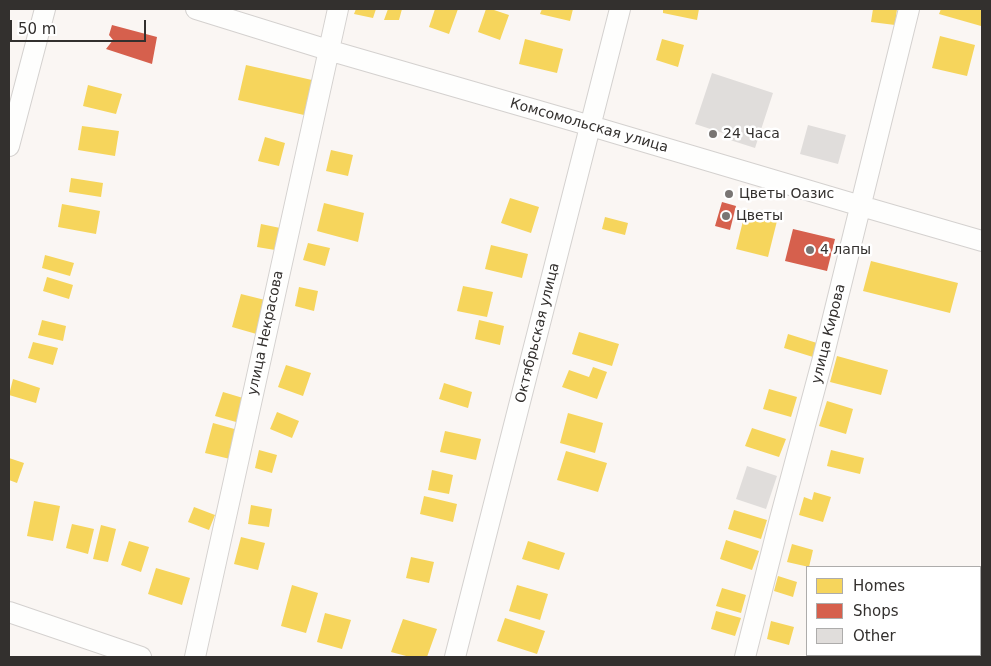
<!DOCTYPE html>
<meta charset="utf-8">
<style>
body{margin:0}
#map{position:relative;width:991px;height:666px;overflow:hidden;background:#faf6f3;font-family:"DejaVu Sans",sans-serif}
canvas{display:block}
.frame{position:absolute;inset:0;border:10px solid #33302e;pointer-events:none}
.legend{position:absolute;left:806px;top:566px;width:175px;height:90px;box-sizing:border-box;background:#fff;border:1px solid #adacab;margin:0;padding:6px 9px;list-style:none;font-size:15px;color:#33302e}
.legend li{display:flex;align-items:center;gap:10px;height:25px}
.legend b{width:25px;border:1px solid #adacab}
.scale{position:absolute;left:10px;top:20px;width:136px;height:22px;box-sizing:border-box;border:2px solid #33302e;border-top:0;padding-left:6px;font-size:15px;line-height:18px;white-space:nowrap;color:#33302e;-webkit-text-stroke:4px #fff;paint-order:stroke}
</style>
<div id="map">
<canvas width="991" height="666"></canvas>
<div class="frame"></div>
<ul class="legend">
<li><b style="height:14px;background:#f6d55c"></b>Homes</li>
<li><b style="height:14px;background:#d6604d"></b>Shops</li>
<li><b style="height:14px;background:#e0dddb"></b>Other</li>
</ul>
<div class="scale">50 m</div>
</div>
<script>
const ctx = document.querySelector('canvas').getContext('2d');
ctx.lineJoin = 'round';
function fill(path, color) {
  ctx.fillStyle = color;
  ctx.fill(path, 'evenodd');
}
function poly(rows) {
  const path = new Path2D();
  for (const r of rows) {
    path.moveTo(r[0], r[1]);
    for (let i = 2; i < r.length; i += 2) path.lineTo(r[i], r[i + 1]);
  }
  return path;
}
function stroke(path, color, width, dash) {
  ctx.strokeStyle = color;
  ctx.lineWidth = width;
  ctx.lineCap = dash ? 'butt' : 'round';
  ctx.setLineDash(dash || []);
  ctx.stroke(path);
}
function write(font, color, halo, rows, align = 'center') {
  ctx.font = font + ' "DejaVu Sans",sans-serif';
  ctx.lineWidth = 5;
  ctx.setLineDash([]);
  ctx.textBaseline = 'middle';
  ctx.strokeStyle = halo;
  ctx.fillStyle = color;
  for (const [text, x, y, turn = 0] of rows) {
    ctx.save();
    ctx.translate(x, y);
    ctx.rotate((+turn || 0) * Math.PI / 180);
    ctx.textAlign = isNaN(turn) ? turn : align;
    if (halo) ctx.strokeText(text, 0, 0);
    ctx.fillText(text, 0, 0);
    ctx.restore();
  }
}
const homes = poly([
 [356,9,376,9,373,18,354,14],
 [388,9,402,9,399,20,384,20],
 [435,9,458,9,449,34,429,27],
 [486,9,491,9,509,15,500,40,478,32],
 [542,9,573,9,570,21,540,14],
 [663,9,699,9,697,20,663,13],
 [873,9,897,9,895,25,871,22],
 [941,9,982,9,981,26,939,14],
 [940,36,975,45,967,76,932,68],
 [525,39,563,49,557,73,519,64],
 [662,39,684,45,678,67,656,60],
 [246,65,312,80,304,115,238,100],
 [88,85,122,94,116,114,83,106],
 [82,126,119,131,115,156,78,150],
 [265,137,285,143,279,166,258,161],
 [331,150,353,155,348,176,326,171],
 [71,178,103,183,101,197,69,192],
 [510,198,539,207,531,233,501,223],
 [324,203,364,213,358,242,317,231],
 [62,204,100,211,96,234,58,227],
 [746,209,778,217,768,257,736,249],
 [605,217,628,223,625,235,602,229],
 [261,224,285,229,281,251,257,247],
 [308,243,330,248,325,266,303,260],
 [491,245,528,254,522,278,485,269],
 [45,255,74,263,70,276,42,268],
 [871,261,958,283,950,313,863,291],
 [47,277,73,285,69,299,43,291],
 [463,286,493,292,487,317,457,311],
 [299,287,318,291,314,311,295,306],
 [241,294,269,301,260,335,232,327],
 [42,320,66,326,63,341,38,335],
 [479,320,504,326,500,345,475,339],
 [579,332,619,344,612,366,572,354],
 [788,334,817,343,813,357,784,348],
 [33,342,58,348,53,365,28,358],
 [837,356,888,370,881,395,830,382],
 [286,365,311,373,303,396,278,387],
 [593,367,607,372,597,399,562,387,569,370,589,377],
 [13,379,40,388,36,403,9,395],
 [444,383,472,392,468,408,439,399],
 [769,389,797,397,791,417,763,409],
 [223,392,243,398,236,422,215,416],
 [827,401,853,409,846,434,819,426],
 [277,412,299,421,292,438,270,429],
 [568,413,603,423,595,453,560,443],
 [213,423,238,430,230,459,205,453],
 [752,428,786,439,779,457,745,446],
 [445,431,481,439,476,460,440,452],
 [259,450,277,455,272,473,255,468],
 [831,450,864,458,860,474,827,466],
 [566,451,607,463,598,492,557,480],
 [9,458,24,463,17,483,9,480],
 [432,470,453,475,449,494,428,490],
 [814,492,831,497,823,522,799,515,804,497,812,500],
 [424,496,457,504,453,522,420,514],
 [34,501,60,506,53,541,27,536],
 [251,505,272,509,269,527,248,524],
 [194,507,215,515,209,530,188,522],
 [734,510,767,520,761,539,728,529],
 [72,524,94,529,88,554,66,548],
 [101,525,116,529,108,562,93,559],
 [241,537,265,543,258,570,234,564],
 [726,540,759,551,752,570,720,559],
 [129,541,149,547,141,572,121,565],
 [528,541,565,553,559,570,522,559],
 [792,544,813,550,809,567,787,562],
 [411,557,434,562,429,583,406,578],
 [156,568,190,578,182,605,148,594],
 [778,576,797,582,793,597,774,591],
 [292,585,318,593,306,633,281,626],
 [517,585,548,594,540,620,509,611],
 [722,588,746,595,741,613,716,606],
 [716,611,741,618,735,636,711,629],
 [325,613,351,620,342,649,317,642],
 [505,618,545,631,537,654,497,641],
 [403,619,437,629,427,657,410,657,391,652],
 [771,621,794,627,789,645,767,639],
 [980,635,982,636,982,657,971,655,980,655]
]);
const shops = poly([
 [112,25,157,37,152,64,106,49,113,40,109,35],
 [722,202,736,206,730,230,715,226],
 [793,229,835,239,827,271,785,261]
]);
const building = poly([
 [712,73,773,93,755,148,730,140,732,136,695,124],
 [808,125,846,135,838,164,800,154],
 [747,466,777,476,766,509,736,499]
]);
const minor = poly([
 [196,9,328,50,591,126,861,206,982,241],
 [9,146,45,9],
 [9,612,141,657],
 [195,657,338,9],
 [455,657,620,9],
 [745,657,780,519,823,358,909,9]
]);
const markers = [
 [713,134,5,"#797573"],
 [729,194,5,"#797573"],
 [726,216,5,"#797573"],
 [810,250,5,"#797573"]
];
const streetNames = [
 ["Комсомольская улица",589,126,16],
 ["улица Некрасова",266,333,-78],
 ["Октябрьская улица",538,333,-76],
 ["улица Кирова",829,334,-76]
];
const poiNames = [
 ["24 Часа",723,134],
 ["Цветы Оазис",739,194],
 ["Цветы",736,216],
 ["4 лапы",820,250]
];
fill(homes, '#f6d55c');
fill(shops, '#d6604d');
fill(building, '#e0dddb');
stroke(minor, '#d4d1cf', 22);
stroke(minor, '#fefefd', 20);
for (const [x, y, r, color] of markers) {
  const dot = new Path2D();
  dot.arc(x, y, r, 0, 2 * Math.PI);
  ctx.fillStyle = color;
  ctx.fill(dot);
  stroke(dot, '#fff', 2);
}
write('14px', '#33302e', '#fff', streetNames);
write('14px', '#33302e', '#fff', poiNames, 'left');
</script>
